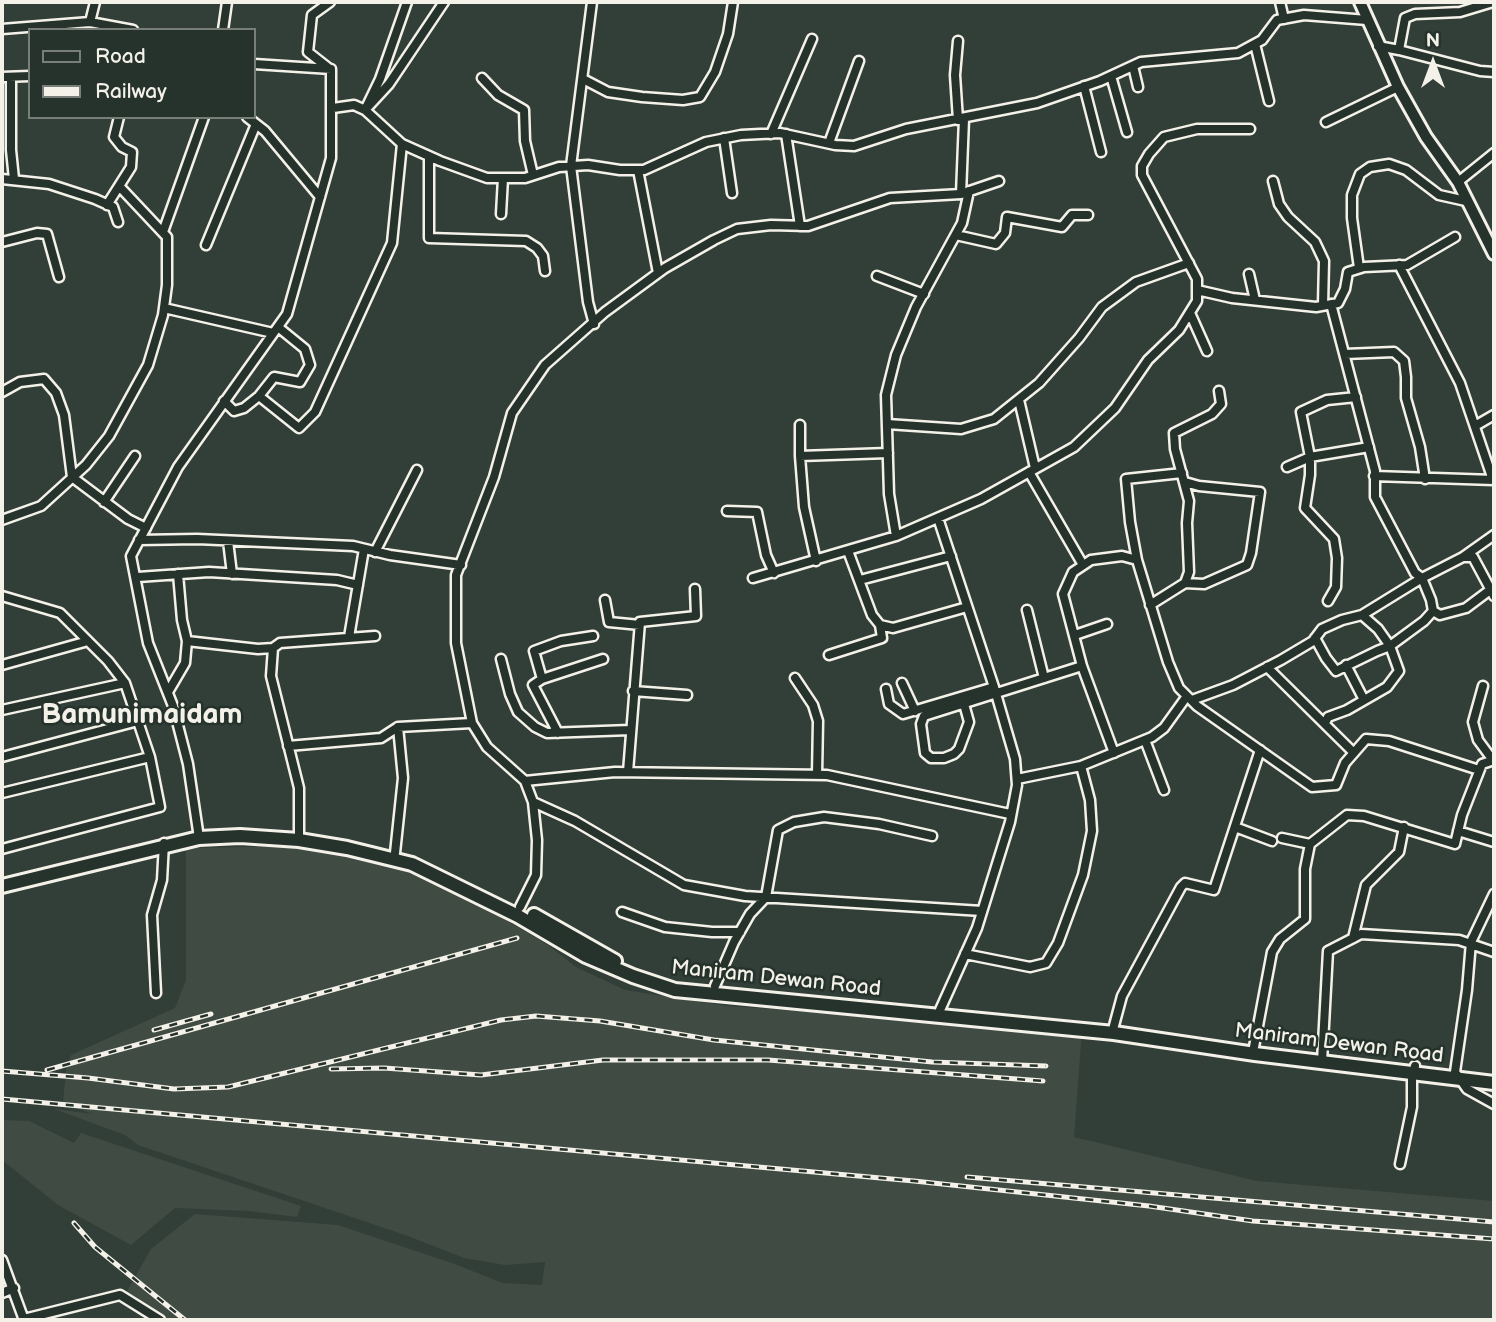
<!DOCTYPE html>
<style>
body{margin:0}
#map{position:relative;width:1496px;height:1322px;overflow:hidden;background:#323e38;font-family:"Balsamiq Sans",sans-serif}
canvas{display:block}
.frame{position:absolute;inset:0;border:4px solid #f4f1e8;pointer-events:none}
.legend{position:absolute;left:28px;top:28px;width:228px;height:91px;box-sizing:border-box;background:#26332d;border:2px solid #787f78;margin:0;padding:9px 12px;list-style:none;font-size:21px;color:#f4f1e8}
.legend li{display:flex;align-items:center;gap:14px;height:35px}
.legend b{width:35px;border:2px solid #787f78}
.north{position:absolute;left:1398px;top:28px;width:70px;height:70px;-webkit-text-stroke:5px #26332d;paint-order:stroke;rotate:0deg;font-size:19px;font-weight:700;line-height:28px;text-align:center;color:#f4f1e8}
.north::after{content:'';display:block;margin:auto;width:24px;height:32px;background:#f4f1e8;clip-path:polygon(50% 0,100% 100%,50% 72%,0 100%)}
</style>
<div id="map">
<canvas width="1496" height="1322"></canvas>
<div class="frame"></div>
<ul class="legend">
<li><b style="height:9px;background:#26332d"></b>Road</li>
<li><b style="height:9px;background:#f4f1e8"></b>Railway</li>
</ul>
<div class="north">N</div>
</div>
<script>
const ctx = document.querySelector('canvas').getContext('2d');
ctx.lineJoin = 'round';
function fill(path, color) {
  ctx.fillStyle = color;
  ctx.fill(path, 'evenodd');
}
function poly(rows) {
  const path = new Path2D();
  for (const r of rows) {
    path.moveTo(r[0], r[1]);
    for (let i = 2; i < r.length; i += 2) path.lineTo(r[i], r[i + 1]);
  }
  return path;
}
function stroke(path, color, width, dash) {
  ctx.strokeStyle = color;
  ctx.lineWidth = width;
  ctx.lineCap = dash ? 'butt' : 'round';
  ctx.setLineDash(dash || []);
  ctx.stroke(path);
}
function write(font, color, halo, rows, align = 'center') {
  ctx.font = font + ' "Balsamiq Sans",sans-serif';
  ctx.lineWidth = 5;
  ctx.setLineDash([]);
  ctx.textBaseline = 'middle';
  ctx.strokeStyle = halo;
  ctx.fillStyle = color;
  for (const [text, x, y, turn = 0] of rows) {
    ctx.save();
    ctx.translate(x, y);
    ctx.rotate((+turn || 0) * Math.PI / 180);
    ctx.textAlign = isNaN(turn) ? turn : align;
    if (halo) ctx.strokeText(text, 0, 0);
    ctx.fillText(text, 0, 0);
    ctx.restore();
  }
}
const built = poly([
 [317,846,426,873,548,945,576,967,625,990,727,1006,1082,1030,1074,1137,1257,1181,1494,1201,1494,1320,148,1320,122,1300,151,1249,195,1214,338,1225,452,1263,503,1283,542,1285,545,1262,505,1265,464,1258,408,1236,138,1145,125,1135,54,1109,93,1114,63,1103,66,1070,71,1055,175,1008,186,980,186,848],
 [2,1120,29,1121,74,1143,81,1133,301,1206,297,1217,248,1211,175,1208,131,1245,58,1205,2,1160]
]);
const street = poly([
 [407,2,380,79,365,110,389,84,444,2],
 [592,2,571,166,588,302,594,324],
 [1280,2,1284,19],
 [90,22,95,2],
 [2,29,90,22,133,30],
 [223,30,227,2],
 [1255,44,1269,101],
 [1378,46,1399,50,1405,18,1415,14,1460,12,1493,2],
 [1399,50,1480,71,1494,72],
 [254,64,331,69],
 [1133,66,1138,87],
 [1111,76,1127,132],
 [2,77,30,76],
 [11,77,11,150,14,179],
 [482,78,498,95,524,110,525,141,533,175],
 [583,79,608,92,642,97,683,100,700,97,715,72,728,34,733,2],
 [1084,86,1101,152],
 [333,108,354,105,365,110,402,144,440,161,487,178,525,178,559,167,588,165,620,170,644,170,706,142,741,135,780,133,835,145,854,146,906,129,1037,103,1100,81,1141,62,1238,53,1262,40,1277,20,1304,15,1367,20],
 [247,117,265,131,320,197],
 [958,120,955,75,958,41],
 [1326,122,1398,87],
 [771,134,812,39],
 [786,134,800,226],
 [724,138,732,193],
 [829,143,859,61],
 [429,156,429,238,526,241,537,248,543,256,545,271],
 [638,170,658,273],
 [2,179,49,184,95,199,113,207,118,222],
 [1273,181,1279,204,1288,217,1315,242,1324,261,1323,305],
 [1458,182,1494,153],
 [961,194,964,119],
 [107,205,131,167,132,152,122,147,114,137,119,117],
 [501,214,503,178],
 [163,232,204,117],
 [956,235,996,244,1005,233,1007,217,1062,227,1072,215,1088,215],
 [2,242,37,233,47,234,59,277],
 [206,245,256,124],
 [1399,265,1460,383,1493,480],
 [1359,268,1352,218,1352,195,1360,174,1370,167,1389,164,1406,170,1439,195,1466,201],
 [1249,274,1255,300],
 [877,276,924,294],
 [1197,290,1232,298,1316,307,1338,303,1345,289,1348,272,1364,267,1407,265,1455,237],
 [1331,304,1375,471,1375,497,1415,573,1422,578,1463,557,1473,557,1494,596],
 [164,308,273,333],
 [1190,313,1207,351],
 [1345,354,1394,352,1404,361,1406,377,1406,398,1420,447,1425,479],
 [2,392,20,382,44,379,56,393,64,415,72,477,128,519,146,528],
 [259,396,299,428,315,412,392,243,402,144],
 [1019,400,1035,468],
 [224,401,234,411,244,408,259,396,274,377,300,382,310,365,305,349,278,327],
 [887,424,961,429,994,419,1039,383,1079,338,1102,307,1136,282,1189,263],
 [800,425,800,456,888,453],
 [1475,426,1494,415],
 [800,456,804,507,816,561],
 [1287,467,1310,457,1369,447],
 [1029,472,1083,565],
 [1374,476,1494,480],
 [104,502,135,456],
 [727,511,757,512,766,555,774,573],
 [938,518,994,687,1015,759,1017,785,1010,822,977,928,940,1010,941,1016],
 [2,520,41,506,86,465,109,436,148,365,163,315,167,285,167,237,119,186],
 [896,536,889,494,886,395,896,355,916,307,962,223,969,191],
 [139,540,197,539,353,546,390,555,461,565],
 [228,541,232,574],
 [848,551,872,615,880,625,893,628,967,607],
 [375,552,417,470],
 [1463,557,1494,535],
 [1137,560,1130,522,1126,479,1182,473],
 [138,577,209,572,337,580,358,585],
 [753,578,896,536,981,499,1074,447,1115,408,1148,360,1179,330,1197,301,1197,279,1142,175,1142,166,1149,154,1164,137,1197,129,1250,129],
 [860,580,951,556],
 [1185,583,1204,584,1247,565,1251,553,1260,492,1199,486,1185,482],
 [2,596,60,613,108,661,125,683,150,757,160,807,2,849],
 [605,600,609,622,640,625],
 [1328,601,1336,587,1337,558,1334,539,1305,508,1310,475,1310,457,1301,412,1327,400,1356,397],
 [1150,605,1185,583,1189,572,1187,523,1189,501,1175,449,1174,433,1212,414,1221,404,1219,391],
 [1027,610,1044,678],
 [1433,611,1440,615,1466,608,1494,587],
 [1075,635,1107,624],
 [349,637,364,549],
 [1315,638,1326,658,1336,671,1377,651,1390,646,1424,621,1433,611,1431,600,1422,578,1362,615],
 [187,641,258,649,273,648],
 [829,655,882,638,880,625],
 [501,659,510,694,518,712,535,727,547,733,630,730],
 [2,665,88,641],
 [1346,665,1364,700],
 [1267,667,1354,753],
 [795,678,813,705,818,721,817,775],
 [542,679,534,651,561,641,593,636],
 [902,683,915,711],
 [1483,686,1473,722,1478,740,1492,759],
 [886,689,889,704,903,714,994,687],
 [633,691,687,695],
 [168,692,185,663,187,641,182,620,178,574],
 [1192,700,1233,685,1281,660,1313,641,1322,629,1342,620,1362,615,1378,629,1390,646,1399,671,1387,687,1347,710,1328,717,1325,723],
 [964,704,969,722,959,749,954,754,944,758,931,758,925,753,921,724,924,716,1082,666],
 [2,710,125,683],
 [558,733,533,685,542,679,603,659],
 [1145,740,1164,790],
 [288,746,381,738,398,727,472,723],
 [1114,753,1082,666,1063,594,1073,572,1091,560,1122,556,1137,560,1168,662,1179,688,1197,706,1312,787,1336,785,1345,763,1366,739,1389,741,1479,770],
 [2,757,138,721],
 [628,772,640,622,696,616,695,589],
 [1017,779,1081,766,1152,737,1164,728,1187,696],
 [525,781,615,772,827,775,1010,814],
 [2,793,150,757],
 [533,802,575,821,684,885,745,896,982,911],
 [1235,827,1272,841],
 [1458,831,1494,842],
 [199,838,188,764,173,706,148,643,131,556,178,467,287,314,331,158,331,70,308,52,312,15,330,2],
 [1282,838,1310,844],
 [299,840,299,788,271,676,273,648,280,643,375,636],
 [395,853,403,778,398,727],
 [1494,894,1471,942,1467,990,1455,1072,1467,1089,1494,1104],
 [520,907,536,875,537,840,533,802,525,781,487,747,472,723,456,643,456,575,494,477,512,413,545,365,605,312,665,268,714,240,737,229,771,225,808,226,890,198,961,194,999,181],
 [622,912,665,927,712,932,740,932],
 [1353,938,1366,885,1399,852,1404,827],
 [965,954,1030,967,1046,963,1058,943,1083,875,1092,831,1090,800,1081,766],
 [715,986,734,942,750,914,766,897,778,830,794,822,824,817,879,824,932,836],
 [156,993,152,915,162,880,164,843],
 [1112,1033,1122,996,1181,887,1185,883,1214,890,1260,750],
 [1254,1047,1272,952,1280,939,1305,919,1305,869,1310,844,1347,815,1364,816,1455,844,1462,815,1482,764,1494,760],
 [1322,1062,1328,951,1361,934,1459,940,1494,952],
 [1400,1164,1412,1107,1412,1079,1415,1066],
 [2,1260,24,1320],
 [2,1293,14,1288],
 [24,1319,120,1295,160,1320]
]);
const secondary = poly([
 [1360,2,1398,87,1426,137,1458,182,1494,254]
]);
const primary = poly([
 [2,886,199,838,240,836,299,840,347,848,412,864,518,916,586,956,633,976,675,990,1114,1033,1255,1054,1494,1083],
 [534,915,615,961]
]);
const rail = poly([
 [154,1030,211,1014],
 [331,1069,384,1068,481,1075,603,1060,768,1060,1043,1081],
 [47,1070,517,938],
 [2,1071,88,1078,174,1089,228,1087,501,1020,536,1016,600,1021,714,1040,932,1062,1046,1066],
 [2,1099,914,1181,1149,1206,1253,1221,1494,1239],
 [967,1177,1494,1222],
 [74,1223,95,1247,185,1320]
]);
const streetNames = [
 ["Maniram Dewan Road",776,979,6],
 ["Maniram Dewan Road",1339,1044,7]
];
const districtNames = [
 ["Bamunimaidam",142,716]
];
fill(built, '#404b44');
stroke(street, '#f4f1e8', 13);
stroke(secondary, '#f4f1e8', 16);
stroke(primary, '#f4f1e8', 18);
stroke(street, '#26332d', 8);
stroke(secondary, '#26332d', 10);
stroke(primary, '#26332d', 12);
stroke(rail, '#f4f1e8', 5);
stroke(rail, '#26332d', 2.5, [8]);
write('21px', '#f4f1e8', '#26332d', streetNames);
write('bold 28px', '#f4f1e8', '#26332d', districtNames);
</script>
